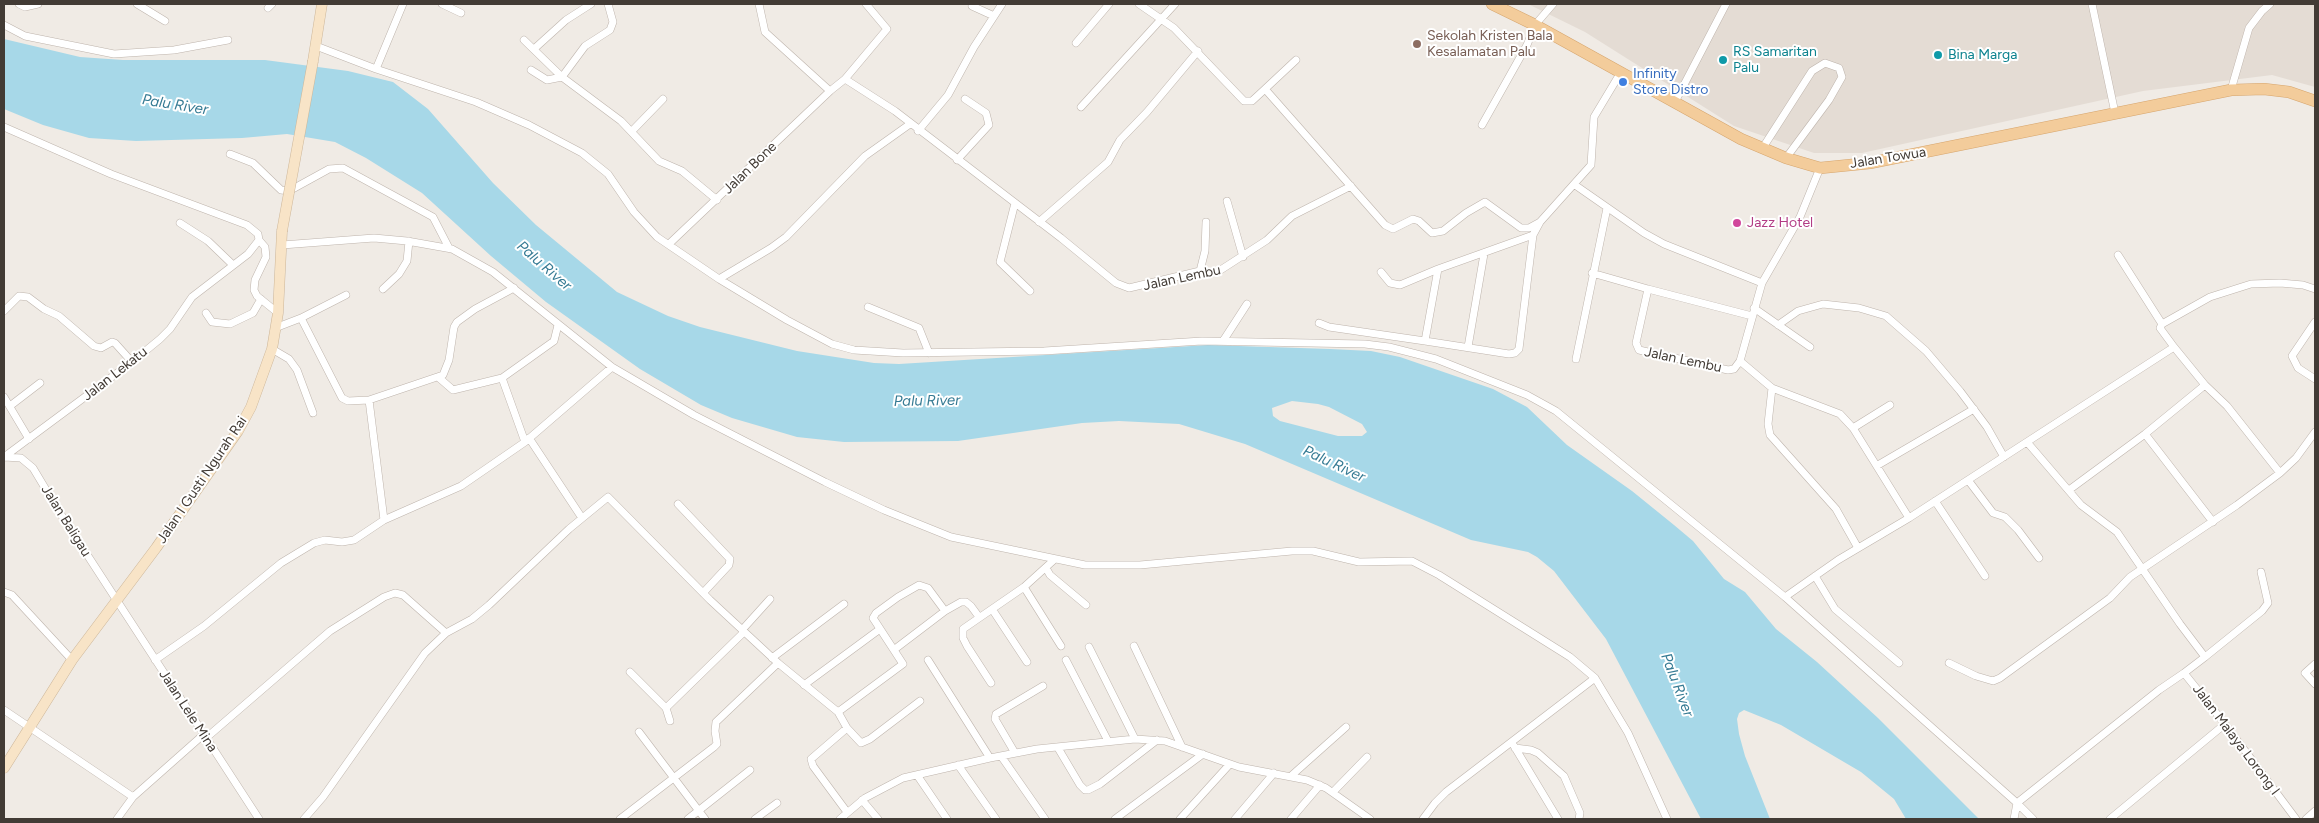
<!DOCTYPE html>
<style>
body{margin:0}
#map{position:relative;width:2319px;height:823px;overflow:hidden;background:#f0ebe5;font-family:Figtree,sans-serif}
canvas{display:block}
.frame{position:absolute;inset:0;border:5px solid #423b35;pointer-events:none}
</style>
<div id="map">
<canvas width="2319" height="823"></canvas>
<div class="frame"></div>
</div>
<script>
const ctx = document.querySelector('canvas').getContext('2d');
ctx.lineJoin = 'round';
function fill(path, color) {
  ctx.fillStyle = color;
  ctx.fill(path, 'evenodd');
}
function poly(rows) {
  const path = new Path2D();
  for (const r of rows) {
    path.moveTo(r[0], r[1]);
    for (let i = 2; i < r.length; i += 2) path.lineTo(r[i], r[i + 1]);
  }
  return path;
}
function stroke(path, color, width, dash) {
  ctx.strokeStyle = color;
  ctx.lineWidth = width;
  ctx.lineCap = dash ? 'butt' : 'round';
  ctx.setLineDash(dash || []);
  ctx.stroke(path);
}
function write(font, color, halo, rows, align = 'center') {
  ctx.font = font + ' Figtree,sans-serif';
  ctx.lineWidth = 4;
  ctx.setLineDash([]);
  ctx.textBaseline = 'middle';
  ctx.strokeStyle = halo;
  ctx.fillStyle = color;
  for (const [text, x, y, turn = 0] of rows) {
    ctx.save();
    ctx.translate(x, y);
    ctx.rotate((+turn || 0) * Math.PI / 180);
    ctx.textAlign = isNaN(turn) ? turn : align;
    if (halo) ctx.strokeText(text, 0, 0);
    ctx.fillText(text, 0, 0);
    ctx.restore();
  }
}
const residential = poly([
 [1528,4,2315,4,2315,87,2272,75,2143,91,1862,153,1814,153,1734,126,1585,32]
]);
const water = poly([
 [4,39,80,57,123,60,265,60,348,71,393,82,428,109,493,183,536,225,617,292,668,316,700,327,797,351,874,363,899,364,1208,345,1330,349,1371,351,1400,357,1493,389,1527,407,1567,445,1632,491,1674,525,1693,541,1724,579,1745,592,1776,629,1817,662,1878,718,1979,819,1906,819,1894,799,1861,772,1781,725,1744,710,1739,713,1737,719,1739,734,1745,756,1770,819,1701,819,1606,639,1554,571,1537,557,1528,552,1471,540,1245,444,1179,424,1119,421,1082,423,958,441,844,442,797,437,732,418,701,405,640,369,546,302,491,256,422,193,366,158,335,142,287,134,242,138,136,141,89,138,43,125,4,109],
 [1292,401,1318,404,1329,407,1362,424,1367,432,1362,436,1338,436,1280,421,1273,416,1272,408]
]);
const minor = poly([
 [19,4,25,7,38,4],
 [137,4,165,21],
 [403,4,376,69,476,102,529,125,582,153,608,174,634,212,657,237,719,279,787,320,832,344,854,350,903,353,1044,351,1202,341,1365,344,1389,347,1436,359,1527,395,1556,411,1785,597,2017,803,2033,819],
 [442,4,461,13],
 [608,4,613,22,610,30,585,46,562,77,621,121,659,161,682,171,717,200],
 [1139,4,1174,28,1244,101,1252,101,1265,89,1385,225,1393,229,1413,219,1419,221,1432,233,1443,231,1466,213,1485,202,1521,228,1529,228,1540,222,1591,165,1594,117,1621,72],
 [2092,4,2115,113],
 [972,6,994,16],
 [268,8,272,4],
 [4,25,25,36,114,54,174,50,228,40],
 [524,40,562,77,547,80,531,70],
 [1076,43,1109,4],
 [316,46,376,69],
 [534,49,566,20,591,4],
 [845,79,887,29,866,4],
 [1265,89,1296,60],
 [2231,90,2249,28,2262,11,2270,4],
 [830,91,845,79,895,111,1061,238,1116,283,1129,288,1200,271,1219,271,1267,240,1292,216,1351,186],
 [1675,102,1726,4],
 [1081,107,1175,4],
 [1482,125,1527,45,1535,25,1553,4],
 [4,127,111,174,247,225,258,234,259,240,248,254,192,297,170,329,160,339,132,362,4,457],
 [632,131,663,99],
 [918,131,948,95,974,47,1002,4],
 [1762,149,1812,71,1825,63,1839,68,1842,77,1829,100,1786,158],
 [230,154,253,163,281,190,289,191,329,169,343,168,433,217,449,248],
 [957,160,989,125,986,113,965,99],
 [1575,185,1644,233,1664,244,1762,283],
 [1227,201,1243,257],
 [1015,203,1000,262,1030,291],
 [1039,222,1108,162,1120,140,1147,112,1198,51],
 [180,223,208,241,233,265],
 [259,240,265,247,266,257,255,280,254,290,257,296,278,313],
 [669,244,830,91,765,32,759,4],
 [282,245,374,238,407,241,452,249,493,272,612,367,694,415,825,482,884,510,951,537,1085,565,1140,565,1292,551,1313,551,1359,562,1412,561,1439,575,1570,657,1595,678,1628,733,1667,819],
 [2118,255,2162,324],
 [1438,269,1425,341,1509,354,1515,353,1519,349,1533,235,1540,222],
 [1200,271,1205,251,1206,222],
 [1381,272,1390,283,1400,285,1438,269,1533,235],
 [1592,273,1648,289,1752,316],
 [719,279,771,248,786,237,865,156,910,124],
 [383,289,399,274,407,261,409,241],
 [1648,289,1636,343,1639,350,1728,370,1734,369,1740,361,1762,283,1800,217,1820,168],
 [868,307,919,328,929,353],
 [1754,308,1810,347],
 [4,311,19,296,28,297,44,309,59,316,94,346,101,348,112,342,115,343,132,362],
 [206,313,212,322,230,324,253,313,261,299],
 [301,318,346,295],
 [2315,322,2292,356,2298,368,2315,379],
 [1319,323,1329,327,1425,341],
 [1778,325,1798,311,1823,304,1859,308,1886,316,1926,351,1960,391,1987,427,2004,457],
 [275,328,301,318,342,398,348,401,369,400],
 [1223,341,1247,304],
 [1468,347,1484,254],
 [2174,347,2160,328,2162,324,2210,297,2251,284,2280,283,2303,285,2315,289],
 [272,349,289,359,297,370,313,413],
 [1576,359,1607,208],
 [1740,361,1772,388,1840,414,1853,428,1909,518],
 [438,377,453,390,502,378,525,442],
 [502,378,554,341,558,325],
 [1772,388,1768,424,1770,435,1836,509,1858,548],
 [4,397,29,439],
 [10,406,40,383],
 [1853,428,1890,405],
 [2145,434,2213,522],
 [529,438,582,518],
 [2027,442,2081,505,2117,532,2180,624,2205,657,2184,673,2225,724,2296,819],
 [4,457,21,458,33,468,60,513,259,819],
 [1878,465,1974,409],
 [2280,473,2296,458,2315,432],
 [1968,480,1993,513,2005,517,2018,530,2039,558],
 [2069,490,2145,434,2205,385],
 [1935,501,1985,576],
 [678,504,730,559,729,565,703,593],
 [384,520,369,400,443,375,449,360,454,327,457,322,475,309,514,288],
 [1046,568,1050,575,1086,605],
 [1815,576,1835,609,1899,663],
 [1024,587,1061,646],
 [4,592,12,595,72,660],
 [1785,597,1838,560,1909,518,2174,347,2205,385,2227,406,2280,473,2237,505,2130,577,2110,598,2000,678,1993,681,1976,676,1949,663],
 [992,609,1027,662],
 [742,630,770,599],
 [1134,646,1182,747],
 [1089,647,1135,739],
 [895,649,945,611,961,602,966,602,971,606,979,617],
 [2205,657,2262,611,2268,603,2261,572],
 [772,658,844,604],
 [155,660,204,626,281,563,314,543,325,540,342,542,354,540,384,520,461,486,525,442,612,367],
 [928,660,990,758],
 [1066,660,1108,741],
 [2315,664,2305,673,2315,684],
 [630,672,666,708,744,632],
 [991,683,967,646,963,638,963,629,1024,587,1055,559],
 [804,685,880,629],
 [666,708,670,721],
 [4,710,133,797],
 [838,712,903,664,873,618,876,613,898,597,919,585,928,588,945,611],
 [847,728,811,759,813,766,847,812],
 [639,732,705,819],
 [206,738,330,631,384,597,395,593,403,595,446,633],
 [1514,746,1558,819],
 [1058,748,1080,785,1085,790,1088,790,1100,784,1157,740],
 [1515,748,1531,750,1538,753,1564,776,1580,813,1579,819],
 [1015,753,995,719,996,714,1043,686],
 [1001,756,1045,819],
 [958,765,996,819],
 [917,775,947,819],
 [1291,776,1346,727],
 [1333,792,1367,757],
 [862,800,878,819],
 [117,819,133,797,203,735],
 [304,819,323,797,425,653,446,633,472,619,489,605,569,529,608,497,710,600,778,663,838,712,847,728,861,743,870,739,920,701],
 [620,819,714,747,717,744,715,731,716,722,778,663],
 [688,819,750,770],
 [755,819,777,803],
 [840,819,865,798,903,778,990,758,1037,749,1135,739,1165,741,1239,767,1307,780,1326,788,1370,819],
 [1115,819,1203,754],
 [1180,819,1229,765],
 [1235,819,1274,773],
 [1291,819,1320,785],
 [1423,819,1435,803,1446,792,1595,678],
 [2014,819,2017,803,2159,690,2184,673],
 [2110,819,2225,724],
 [2306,819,2315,811]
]);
const secondary = poly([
 [313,61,322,4],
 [4,768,72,660,156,548,238,431,251,407,272,349,278,313,282,231]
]);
const primary = poly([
 [1492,4,1535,25,1741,139,1786,158,1820,168,1870,163,2231,90,2264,89,2289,92,2315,101]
]);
const secondaryBridge = poly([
 [282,231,313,61]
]);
const markers = [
 [1417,44,5,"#8d6e63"],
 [1938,55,5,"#0f9aa8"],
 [1723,60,5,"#0f9aa8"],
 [1623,82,5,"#3f7fe0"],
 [1737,223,5,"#d1479c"]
];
const educationNames = [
 ["Sekolah Kristen Bala",1427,36],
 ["Kesalamatan Palu",1427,52]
];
const cultureNames = [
 ["RS Samaritan",1733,52],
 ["Palu",1733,68],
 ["Bina Marga",1948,55]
];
const shopNames = [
 ["Infinity",1633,74],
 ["Store Distro",1633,90]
];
const streetNames = [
 ["Jalan Towua",1888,158,-9],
 ["Jalan Bone",750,168,-44],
 ["Jalan Lembu",1182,278,-12],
 ["Jalan Lembu",1683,360,12],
 ["Jalan Lekatu",115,374,-38],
 ["Jalan I Gusti Ngurah Rai",202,480,-56],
 ["Jalan Baligau",66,521,58],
 ["Jalan Lele Mina",188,711,57],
 ["Jalan Malaya Lorong I",2236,740,53]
];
const hotelNames = [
 ["Jazz Hotel",1747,223]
];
const waterNames = [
 ["Palu River",175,105,9],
 ["Palu River",544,266,41],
 ["Palu River",927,401,-1],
 ["Palu River",1334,464,25],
 ["Palu River",1677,685,69]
];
fill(residential, '#e4dcd4');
fill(water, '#a7d8e8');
stroke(minor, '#beb4ac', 8);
stroke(secondary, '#ccb699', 11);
stroke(primary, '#d6a56d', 12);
stroke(minor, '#fff', 7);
stroke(secondary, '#f8e4c7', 10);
stroke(primary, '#f3cc9b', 11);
stroke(secondaryBridge, '#ccb699', 11, []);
stroke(secondaryBridge, '#f8e4c7', 10);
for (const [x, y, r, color] of markers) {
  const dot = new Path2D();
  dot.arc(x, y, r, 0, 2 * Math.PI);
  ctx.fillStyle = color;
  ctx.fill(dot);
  stroke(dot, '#fff', 2);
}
write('14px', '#785e54', '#fff', educationNames, 'left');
write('14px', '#0d838f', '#fff', cultureNames, 'left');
write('14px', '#366cbe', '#fff', shopNames, 'left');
write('14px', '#423b35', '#fff', streetNames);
write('14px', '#b23c85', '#fff', hotelNames, 'left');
write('italic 15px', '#367b94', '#fff', waterNames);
</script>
